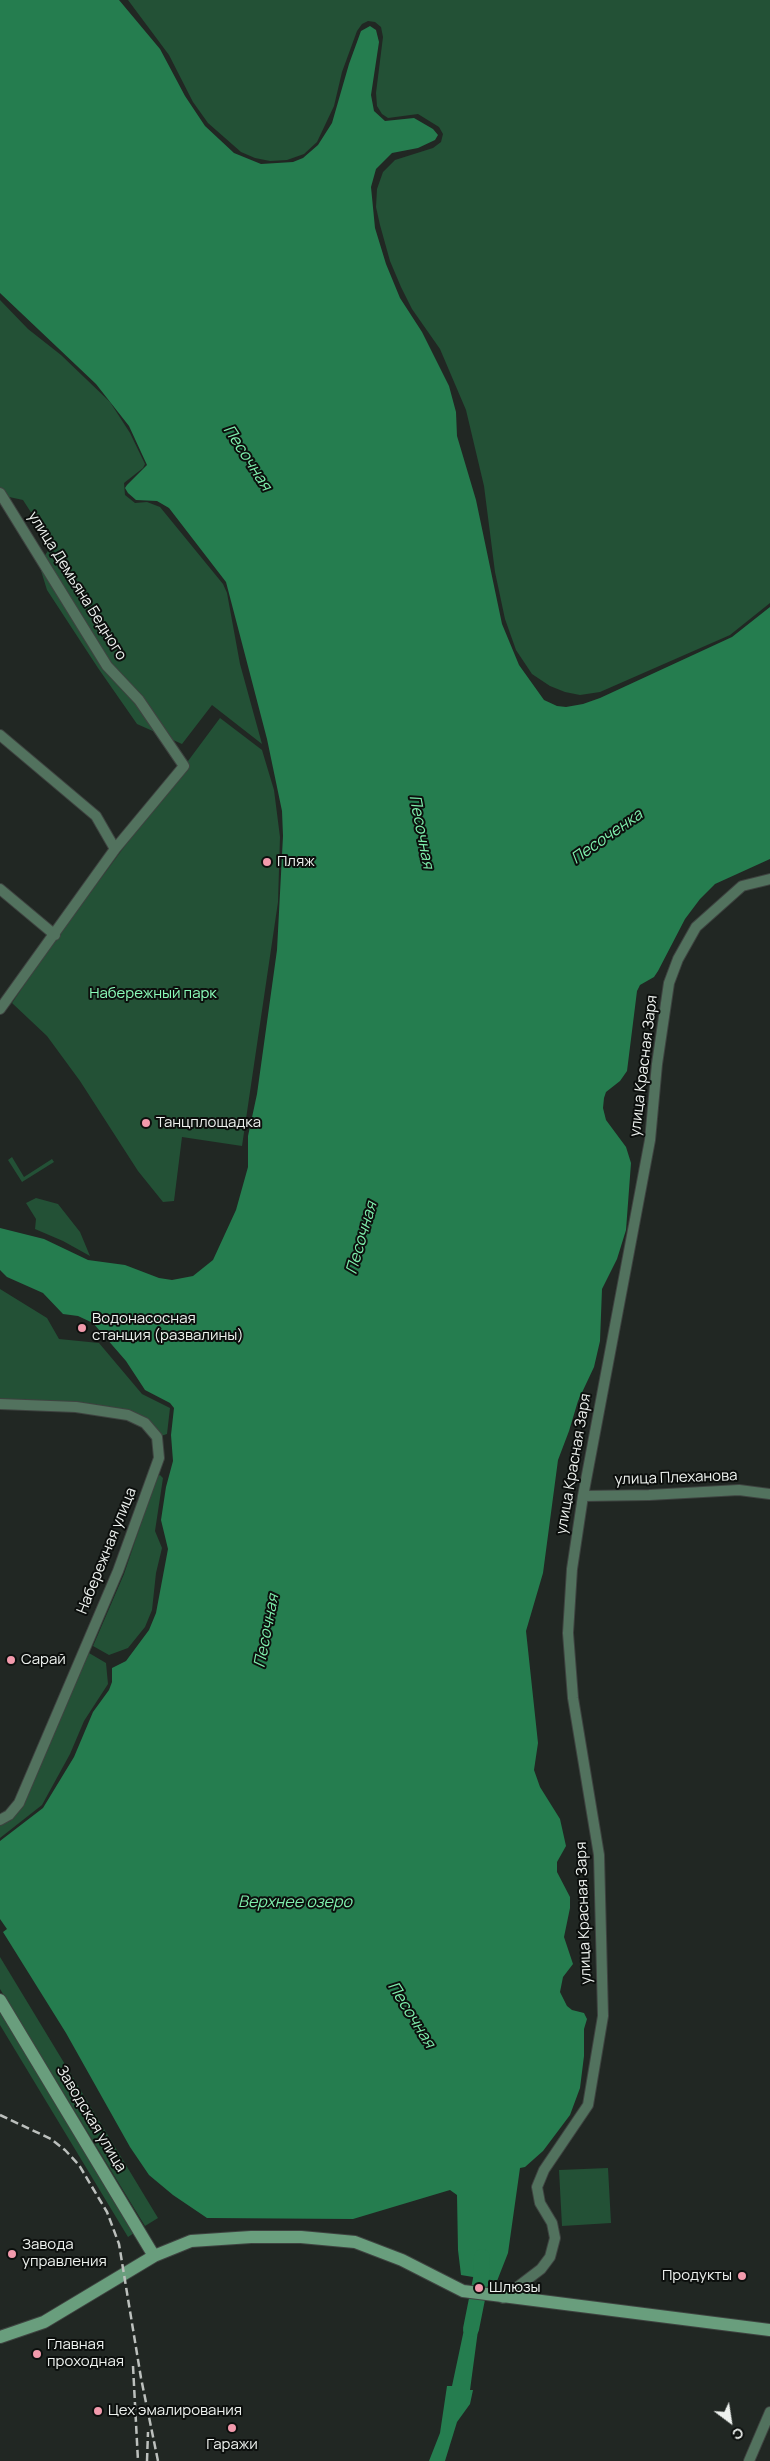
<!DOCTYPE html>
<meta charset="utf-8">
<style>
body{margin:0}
#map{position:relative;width:770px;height:2461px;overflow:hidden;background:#212723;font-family:Manrope,sans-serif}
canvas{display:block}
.north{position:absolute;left:705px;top:2396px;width:50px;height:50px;-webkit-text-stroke:4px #0c0f0d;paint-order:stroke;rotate:149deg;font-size:14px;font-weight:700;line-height:20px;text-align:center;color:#eef2ef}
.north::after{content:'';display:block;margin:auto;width:18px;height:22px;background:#eef2ef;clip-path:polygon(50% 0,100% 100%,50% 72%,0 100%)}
</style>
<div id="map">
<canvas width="770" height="2461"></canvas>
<div class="north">С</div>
</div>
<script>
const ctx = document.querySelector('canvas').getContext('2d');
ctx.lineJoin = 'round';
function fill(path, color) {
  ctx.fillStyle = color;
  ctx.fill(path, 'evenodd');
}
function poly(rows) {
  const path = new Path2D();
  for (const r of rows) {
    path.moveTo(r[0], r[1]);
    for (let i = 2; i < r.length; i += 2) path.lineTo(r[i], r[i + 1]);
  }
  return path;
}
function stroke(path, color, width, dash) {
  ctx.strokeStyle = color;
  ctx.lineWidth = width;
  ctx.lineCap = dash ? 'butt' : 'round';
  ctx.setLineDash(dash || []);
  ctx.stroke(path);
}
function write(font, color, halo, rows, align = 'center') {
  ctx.font = font + ' Manrope,sans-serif';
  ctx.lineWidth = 4;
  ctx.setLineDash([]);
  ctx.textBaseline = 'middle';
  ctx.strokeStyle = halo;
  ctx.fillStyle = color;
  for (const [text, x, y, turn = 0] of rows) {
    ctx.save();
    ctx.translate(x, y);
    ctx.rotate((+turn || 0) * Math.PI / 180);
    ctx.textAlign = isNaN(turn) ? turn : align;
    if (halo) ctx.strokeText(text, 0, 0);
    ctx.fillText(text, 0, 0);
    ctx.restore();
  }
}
const green = poly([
 [128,0,770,0,770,603,730,635,600,692,580,695,565,692,550,686,532,674,516,650,505,619,495,572,484,486,466,410,440,349,412,309,401,287,390,261,380,225,376,207,377,189,383,172,395,160,433,148,441,142,443,134,439,127,418,114,388,118,382,114,377,106,376,93,383,37,381,27,375,22,368,21,362,24,357,31,342,72,334,106,317,142,304,154,287,160,270,161,255,158,241,152,208,123,193,102,169,55],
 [0,300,28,329,61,355,110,402,130,433,145,464,143,468,124,483,125,495,135,503,147,502,160,507,223,584,227,593,240,664,262,744,212,705,182,744,137,724,98,668,47,590,39,564,52,545,23,500,0,495],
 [220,718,262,750,274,790,280,837,278,902,242,1146,182,1137,174,1201,163,1202,138,1171,80,1081,47,1036,12,1003,49,948],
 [12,1157,24,1177,52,1159,54,1162,22,1182,8,1160],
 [36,1198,58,1204,80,1232,90,1256,63,1241,35,1229,36,1219,26,1203],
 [0,1289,47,1318,59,1339,99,1343,142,1394,170,1408,167,1434,161,1436,147,1420,0,1400],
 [160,1475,163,1478,155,1531,162,1548,156,1573,152,1610,145,1627,128,1648,109,1655,93,1646,124,1574,157,1476],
 [89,1653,106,1663,108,1684,84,1721,70,1754,42,1805,0,1838,0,1824,22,1804],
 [0,1957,158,2218,145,2226,0,1989],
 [0,2005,137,2231,128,2237,0,2025],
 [608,2168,611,2223,562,2226,559,2170]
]);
const water = poly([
 [0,0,119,0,160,49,185,96,205,126,234,153,261,164,293,162,303,158,318,145,332,123,349,64,361,31,370,26,376,30,379,42,371,95,374,111,385,121,414,118,433,129,438,135,435,140,418,148,392,153,376,169,371,187,375,228,386,264,400,298,422,332,449,386,456,412,457,436,476,500,502,624,519,665,544,700,557,706,566,707,583,704,600,698,732,637,770,607,770,859,715,884,700,899,685,919,658,971,654,977,640,985,637,991,627,1071,620,1081,606,1092,604,1098,603,1108,606,1120,626,1147,631,1163,626,1230,617,1259,602,1289,600,1341,594,1367,578,1401,569,1431,558,1460,543,1573,526,1631,538,1743,534,1770,540,1787,560,1819,566,1846,557,1862,557,1872,570,1897,570,1908,564,1937,573,1964,563,1977,560,1992,567,2006,572,2010,584,2013,587,2019,584,2029,584,2056,580,2088,570,2115,543,2151,525,2167,520,2168,508,2253,497,2281,461,2275,458,2250,457,2195,450,2190,353,2219,207,2218,173,2195,149,2175,130,2147,66,2033,3,1932,7,1929,0,1919,0,1841,43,1808,74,1757,93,1712,109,1690,112,1682,112,1668,126,1661,149,1630,156,1613,168,1549,161,1520,166,1487,173,1461,171,1435,174,1408,170,1403,145,1390,126,1361,93,1323,78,1316,63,1314,43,1293,7,1277,0,1270,0,1228,44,1239,88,1260,125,1265,159,1278,172,1280,193,1276,213,1260,236,1210,248,1167,248,1136,257,1094,277,950,283,836,282,811,267,739,226,582,169,508,157,501,136,500,128,493,125,488,127,485,147,465,129,426,96,384,0,293],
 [469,2306,481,2308,470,2390,473,2390,470,2404,457,2422,445,2461,429,2461,440,2433,447,2386,452,2386]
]);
const river = poly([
 [471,2329,481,2279,482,2257]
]);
const street = poly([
 [0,493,107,666,139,700,184,766,115,849,0,1009],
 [0,735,96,816,115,849],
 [0,889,55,935],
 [0,1404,76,1407,128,1415,145,1423,157,1437,159,1458,118,1571,19,1803,9,1815,0,1820],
 [583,1496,649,1495,739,1490,770,1494],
 [503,2298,541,2269,550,2257,555,2238,552,2223,540,2203,537,2187,544,2170,588,2105,603,2016,599,1855,573,1698,568,1633,572,1569,583,1496,650,1140,657,1064,669,983,678,959,696,927,742,886,770,879],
 [749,2461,770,2412]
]);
const secondary = poly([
 [0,2000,154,2256],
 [0,2337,44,2322,154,2256,191,2241,251,2237,301,2237,355,2242,402,2260,463,2291,770,2330]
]);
const rail = poly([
 [0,2115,51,2139,65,2150,79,2165,107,2212,119,2244,141,2378,158,2461],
 [133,2366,138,2461],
 [147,2461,148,2432]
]);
const markers = [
 [267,862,5,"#f29aac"],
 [146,1123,5,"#f29aac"],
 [82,1328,5,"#f29aac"],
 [11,1660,5,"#f29aac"],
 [12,2254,5,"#f29aac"],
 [742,2276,5,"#f29aac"],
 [479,2288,5,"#f29aac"],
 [37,2354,5,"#f29aac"],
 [98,2411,5,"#f29aac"],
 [232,2428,5,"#f29aac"]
];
const streetNames = [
 ["улица Демьяна Бедного",77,586,58],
 ["улица Красная Заря",644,1066,-83],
 ["улица Красная Заря",574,1464,-80],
 ["улица Плеханова",676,1478,-2],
 ["Набережная улица",107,1551,-68],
 ["улица Красная Заря",584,1913,-92],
 ["Заводская улица",91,2119,59]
];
const poiNames = [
 ["Пляж",277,862],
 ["Танцплощадка",156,1123],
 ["Водонасосная",92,1319],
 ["станция (развалины)",92,1336],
 ["Сарай",21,1660],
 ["Завода",22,2245],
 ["управления",22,2262],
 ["Продукты",732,2276,"right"],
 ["Шлюзы",489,2288],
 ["Главная",47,2345],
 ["проходная",47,2362],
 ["Цех эмалирования",108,2411],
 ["Гаражи",232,2445,"center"]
];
const parkNames = [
 ["Набережный парк",153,994]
];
const waterNames = [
 ["Песочная",247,458,57],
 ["Песочная",421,832,79],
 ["Песоченка",607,837,-35],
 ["Песочная",362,1238,-74],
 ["Песочная",267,1631,-79],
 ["Верхнее озеро",295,1903],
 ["Песочная",411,2015,58]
];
fill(green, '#235136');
fill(water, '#257d4f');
stroke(river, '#257d4f', 16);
stroke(street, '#3e4340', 12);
stroke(secondary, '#3e4340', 14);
stroke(street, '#52725e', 10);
stroke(secondary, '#699e7d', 12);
stroke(rail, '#bcc0bd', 2.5, [8, 4]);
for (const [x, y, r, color] of markers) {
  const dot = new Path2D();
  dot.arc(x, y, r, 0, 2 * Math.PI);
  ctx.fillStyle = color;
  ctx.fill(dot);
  stroke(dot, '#0c0f0d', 2);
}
write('15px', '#eef2ef', '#0c0f0d', streetNames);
write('15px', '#eef2ef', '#0c0f0d', poiNames, 'left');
write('15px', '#8bfcb9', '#0c0f0d', parkNames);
write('italic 16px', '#7fefad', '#0c0f0d', waterNames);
</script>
